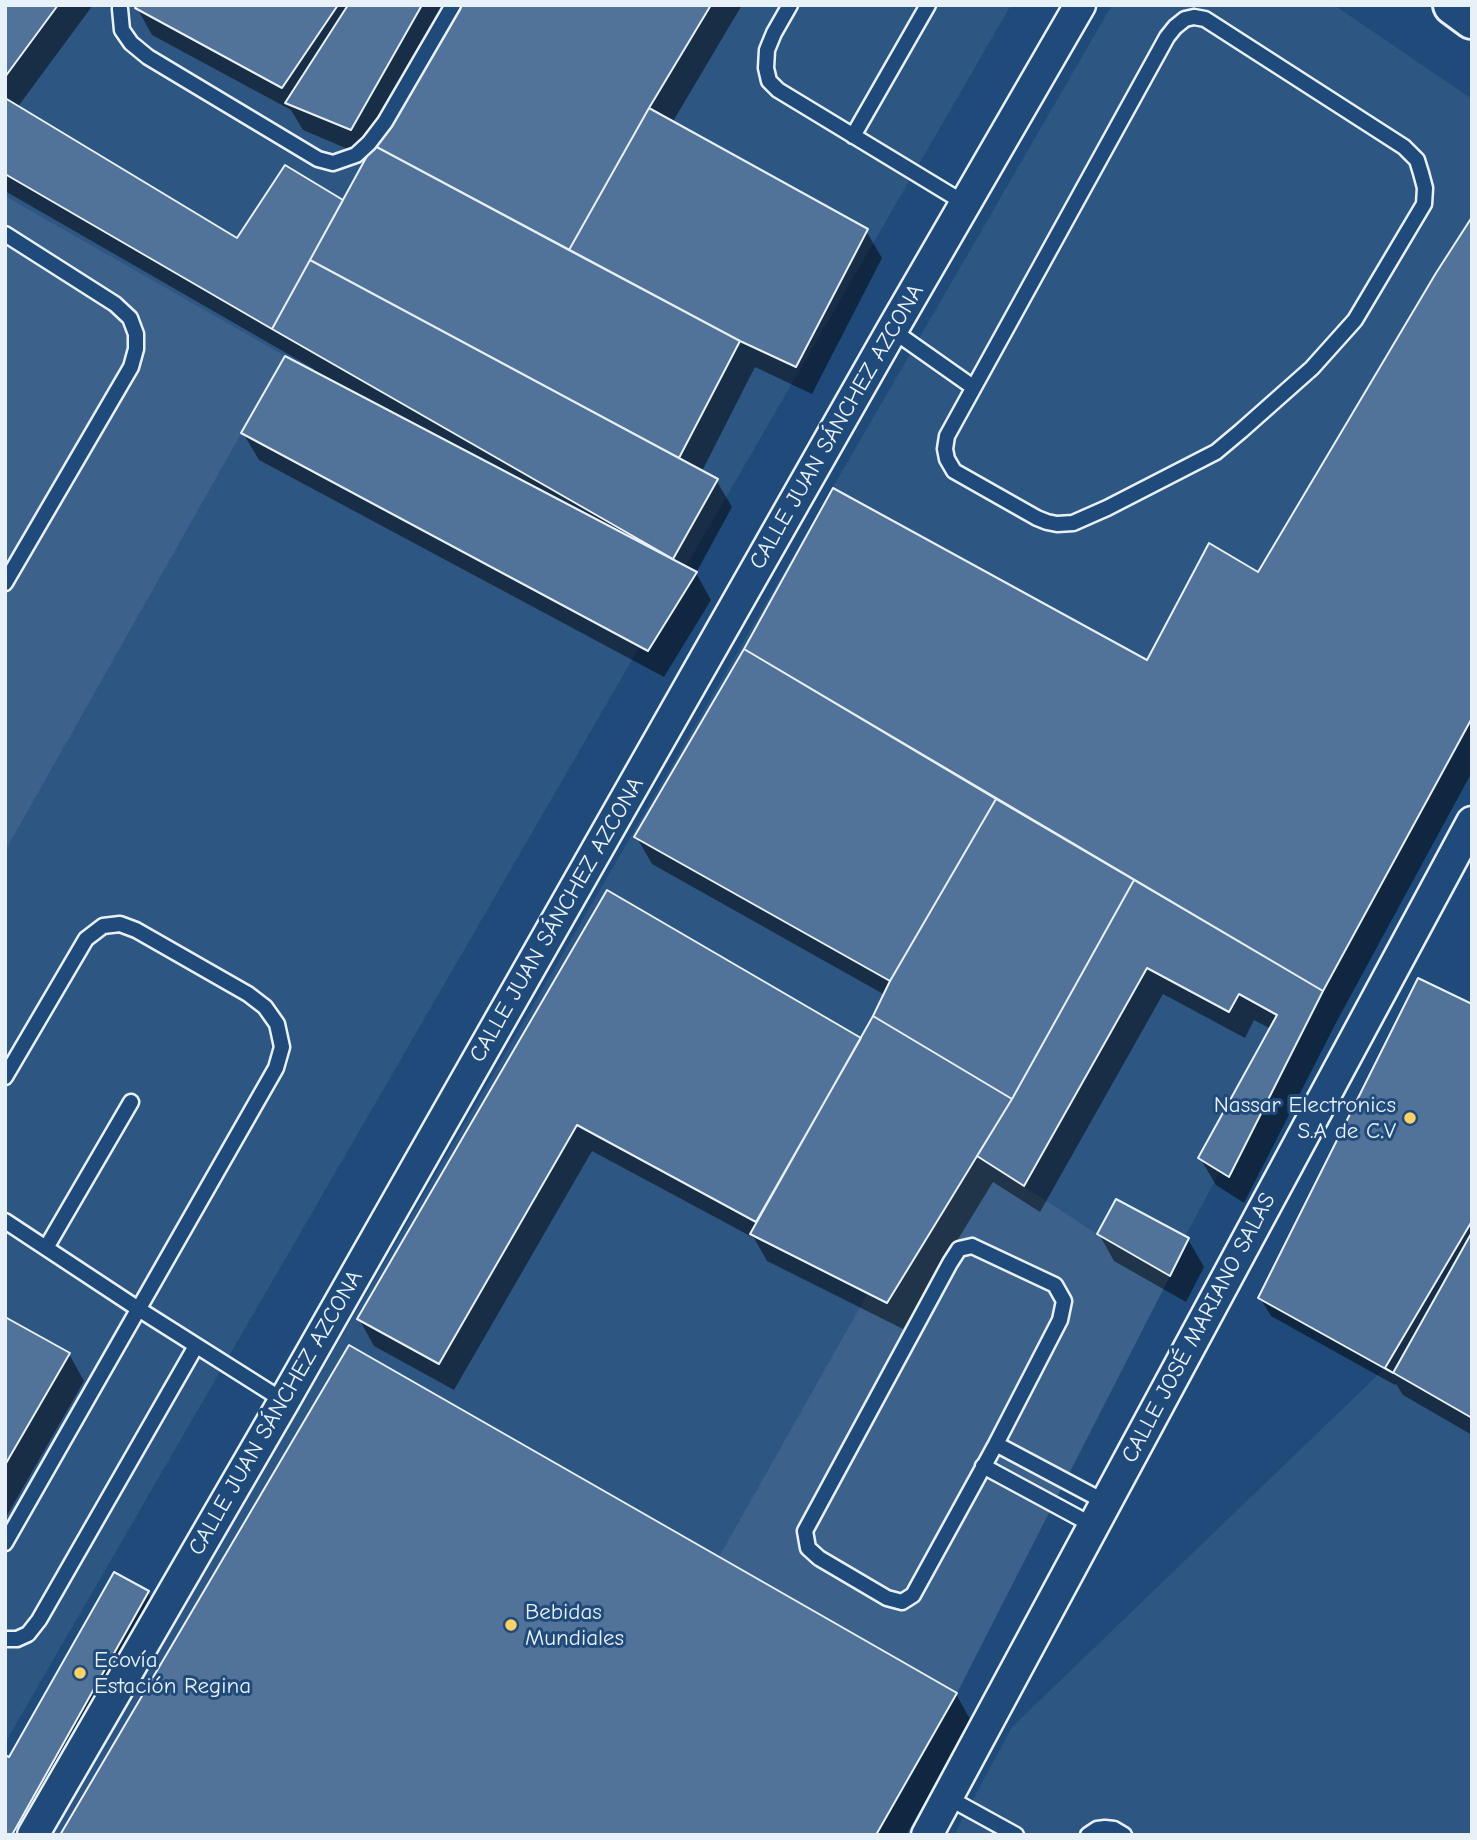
<!DOCTYPE html>
<meta charset="utf-8">
<style>
body{margin:0}
#map{position:relative;width:1477px;height:1840px;overflow:hidden;background:#1f4a7a;font-family:"Comic Neue",sans-serif}
canvas{display:block}
.frame{position:absolute;inset:0;border:7px solid #e8f1f8;pointer-events:none}
</style>
<div id="map">
<canvas width="1477" height="1840"></canvas>
<div class="frame"></div>
</div>
<script>
const ctx = document.querySelector('canvas').getContext('2d');
ctx.lineJoin = 'round';
function fill(path, color) {
  ctx.fillStyle = color;
  ctx.fill(path, 'evenodd');
}
function poly(rows) {
  const path = new Path2D();
  for (const r of rows) {
    path.moveTo(r[0], r[1]);
    for (let i = 2; i < r.length; i += 2) path.lineTo(r[i], r[i + 1]);
  }
  return path;
}
function stroke(path, color, width, dash) {
  ctx.strokeStyle = color;
  ctx.lineWidth = width;
  ctx.lineCap = dash ? 'butt' : 'round';
  ctx.setLineDash(dash || []);
  ctx.stroke(path);
}
function write(font, color, halo, rows, align = 'center') {
  ctx.font = font + ' "Comic Neue",sans-serif';
  ctx.lineWidth = 6;
  ctx.setLineDash([]);
  ctx.textBaseline = 'middle';
  ctx.strokeStyle = halo;
  ctx.fillStyle = color;
  for (const [text, x, y, turn = 0] of rows) {
    ctx.save();
    ctx.translate(x, y);
    ctx.rotate((+turn || 0) * Math.PI / 180);
    ctx.textAlign = isNaN(turn) ? turn : align;
    if (halo) ctx.strokeText(text, 0, 0);
    ctx.fillText(text, 0, 0);
    ctx.restore();
  }
}
const built = poly([
 [5,5,1011,5,5,1743],
 [1112,5,1334,5,1472,99,1472,703,863,1835,53,1835],
 [1472,1221,1472,1835,954,1835,1012,1727,1385,1368]
]);
const green = poly([
 [5,196,285,356,5,851],
 [977,1156,1097,1234,1170,1276,957,1693,719,1557,868,1293,887,1302]
]);
const shadow = poly([
 [5,5,93,5,17,108,237,240,344,202,369,158,303,130,291,110,152,35,137,8,139,5,742,5,672,123,866,231,882,258,812,394,755,367,702,471,716,480,732,507,696,573,711,600,664,677,259,460,243,433,314,369,5,191],
 [1472,220,1472,772,1338,1019,1244,1203,1216,1185,1200,1158,1271,1029,1254,1020,1245,1038,1163,994,1040,1212,993,1182,903,1329,767,1261,754,1238,592,1151,454,1390,374,1346,359,1319,607,892,862,1041,885,995,652,864,636,836,746,649,1148,663,1258,574],
 [1472,1006,1472,1435,1403,1395,1396,1384,1395,1385,1271,1316,1260,1298],
 [1099,1234,1188,1239,1204,1267,1186,1302,1114,1261],
 [5,1319,69,1354,84,1381,5,1519],
 [115,1575,148,1593,164,1620,42,1835,5,1835,10,1760],
 [956,1694,971,1721,906,1835,62,1835]
]);
const building = poly([
 [5,5,58,5,5,77,5,5],
 [137,5,338,5,282,88,135,8,137,5],
 [348,5,422,5,351,130,285,103,348,5],
 [455,5,711,5,649,108,569,250,373,145,455,5],
 [5,98,237,238,285,165,343,200,272,329,5,174,5,98],
 [649,108,868,229,796,367,740,341,569,250,649,108],
 [373,145,740,341,679,458,310,260,373,145],
 [1472,217,1472,718,1323,991,744,649,833,488,1147,660,1209,543,1258,572,1436,273,1472,217],
 [310,260,718,479,673,559,272,329,310,260],
 [285,356,697,572,648,651,241,433,285,356],
 [744,649,996,799,890,981,634,837,744,649],
 [996,799,1134,880,1012,1099,873,1016,890,981,996,799],
 [1134,880,1323,991,1229,1177,1198,1158,1277,1015,1239,994,1229,1012,1147,968,1024,1186,977,1156,1012,1099,1134,880],
 [607,890,861,1038,756,1222,577,1125,439,1364,357,1319,607,890],
 [1418,978,1472,1004,1472,1232,1393,1373,1258,1298,1418,978],
 [873,1016,1012,1099,887,1303,750,1234,873,1016],
 [1116,1199,1189,1238,1170,1276,1097,1234,1116,1199],
 [1472,1221,1472,1418,1385,1368,1472,1221],
 [5,1317,70,1353,5,1465,5,1317],
 [349,1345,957,1693,876,1835,60,1835,349,1345],
 [114,1572,149,1591,12,1835,5,1835,5,1755,9,1757,114,1572]
]);
const service = poly([
 [790,5,774,33,767,50,766,68,769,81,778,90,966,204],
 [120,9,122,30,131,43,148,57,318,159,333,163,356,155,369,143,385,122,453,5],
 [1194,17,1205,19,1404,147,1417,160,1421,173,1425,188,1424,204,1355,320,1312,368,1241,431,1216,452,1107,508,1073,523,1057,524,1047,522,1037,518,954,471,947,459,945,449,947,436,1167,37,1175,27,1185,19,1194,17],
 [853,136,928,5],
 [5,234,115,304,130,318,136,334,136,349,131,367,5,583],
 [892,330,973,387],
 [5,1077,86,939,103,926,120,924,136,930,248,994,265,1007,277,1024,282,1047,276,1068,5,1543],
 [5,1221,140,1310,284,1401],
 [972,1246,1055,1285,1064,1301,1060,1320,996,1444,913,1595,902,1602,887,1598,819,1558,808,1548,805,1531,950,1263,959,1249,972,1246],
 [46,1248,131,1102],
 [996,1444,1105,1502],
 [983,1466,1094,1526],
 [5,1639,17,1639,28,1634,39,1620,196,1346],
 [947,1797,1016,1835],
 [1088,1835,1097,1829,1105,1828,1114,1829,1124,1835]
]);
const minor = poly([
 [33,1835,284,1401,892,330,1080,5],
 [927,1835,1472,822]
]);
const secondary = poly([
 [1453,5,1472,19]
]);
const markers = [
 [1410,1118,7,"#ffd166"],
 [511,1625,7,"#ffd166"],
 [80,1673,7,"#ffd166"]
];
const streetNames = [
 ["CALLE JUAN SÁNCHEZ AZCONA",837,427,-60],
 ["CALLE JUAN SÁNCHEZ AZCONA",557,920,-60],
 ["CALLE JOSÉ MARIANO SALAS",1199,1328,-62],
 ["CALLE JUAN SÁNCHEZ AZCONA",276,1413,-60]
];
const poiNames = [
 ["Nassar Electronics",1396,1105,"right"],
 ["S.A de C.V",1396,1131,"right"],
 ["Bebidas",525,1612],
 ["Mundiales",525,1638],
 ["Ecovía",94,1660],
 ["Estación Regina",94,1686]
];
fill(built, '#2e5683');
fill(green, '#3c628c');
fill(shadow, '#0007');
fill(building, '#517399');
stroke(building, '#e8f1f8', 2);
stroke(service, '#e8f1f8', 19);
stroke(minor, '#e8f1f8', 35);
stroke(secondary, '#e8f1f8', 44);
stroke(service, '#1f4a7a', 14);
stroke(minor, '#1f4a7a', 30);
stroke(secondary, '#1f4a7a', 38);
for (const [x, y, r, color] of markers) {
  const dot = new Path2D();
  dot.arc(x, y, r, 0, 2 * Math.PI);
  ctx.fillStyle = color;
  ctx.fill(dot);
  stroke(dot, '#1f4a7a', 2.5);
}
write('23px', '#e8f1f8', '#1f4a7a', streetNames);
write('23px', '#e8f1f8', '#1f4a7a', poiNames, 'left');
</script>
